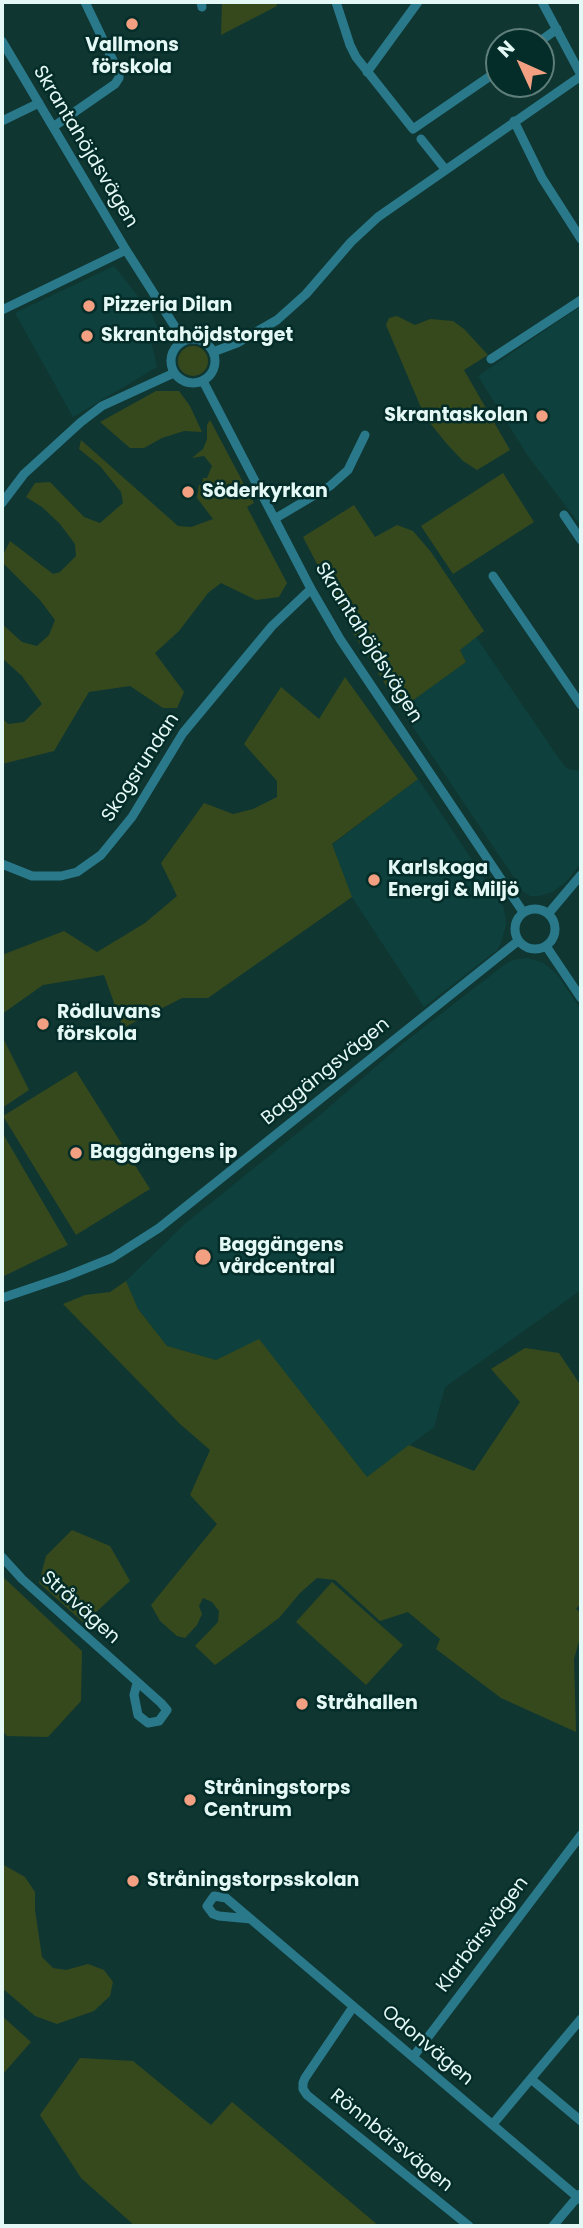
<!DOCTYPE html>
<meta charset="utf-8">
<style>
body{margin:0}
#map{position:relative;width:583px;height:2228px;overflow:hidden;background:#103632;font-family:Poppins,sans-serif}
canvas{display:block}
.frame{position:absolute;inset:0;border:4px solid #e4f8f5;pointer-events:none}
.north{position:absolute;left:485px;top:28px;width:70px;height:70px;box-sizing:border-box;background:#042c28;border:2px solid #5e7e7a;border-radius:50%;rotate:315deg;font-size:19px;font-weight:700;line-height:28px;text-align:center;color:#e4f8f5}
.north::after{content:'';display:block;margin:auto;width:24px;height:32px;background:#f2a081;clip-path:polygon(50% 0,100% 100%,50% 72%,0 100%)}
</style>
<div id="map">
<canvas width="583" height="2228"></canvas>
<div class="frame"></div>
<div class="north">N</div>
</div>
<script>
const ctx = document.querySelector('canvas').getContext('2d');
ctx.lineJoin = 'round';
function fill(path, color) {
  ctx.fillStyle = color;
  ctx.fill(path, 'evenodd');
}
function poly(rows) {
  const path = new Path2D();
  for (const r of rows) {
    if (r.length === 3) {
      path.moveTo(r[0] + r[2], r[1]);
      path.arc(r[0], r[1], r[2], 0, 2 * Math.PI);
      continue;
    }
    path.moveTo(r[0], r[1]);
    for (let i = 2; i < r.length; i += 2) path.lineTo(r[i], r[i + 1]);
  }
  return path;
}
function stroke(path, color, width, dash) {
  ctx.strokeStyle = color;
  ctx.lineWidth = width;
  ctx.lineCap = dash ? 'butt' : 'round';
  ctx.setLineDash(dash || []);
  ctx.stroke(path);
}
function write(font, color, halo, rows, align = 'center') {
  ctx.font = font + ' Poppins,sans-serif';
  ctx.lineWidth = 5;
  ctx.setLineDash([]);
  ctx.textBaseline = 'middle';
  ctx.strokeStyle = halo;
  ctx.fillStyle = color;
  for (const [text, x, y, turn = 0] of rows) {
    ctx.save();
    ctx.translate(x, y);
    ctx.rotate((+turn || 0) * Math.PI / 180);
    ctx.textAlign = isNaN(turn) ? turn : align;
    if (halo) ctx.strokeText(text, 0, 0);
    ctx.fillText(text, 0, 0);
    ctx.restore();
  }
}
const built = poly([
 [114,266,152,314,157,327,152,345,157,367,73,417,15,313],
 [581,306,581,526,528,456,478,376],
 [476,637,562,763,568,769,580,771,581,775,581,863,565,883,552,892,539,896,530,896,523,891,401,709,466,662,460,650],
 [418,779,504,908,506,924,501,943,497,950,424,1007,352,897,332,845],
 [527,958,542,962,557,974,581,1010,581,1290,445,1387,434,1427,367,1477,259,1340,216,1360,167,1346,138,1309,126,1281,186,1223,320,1115,401,1045,504,965,513,960]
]);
const green = poly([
 [222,2,276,2,277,6,221,35],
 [397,316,415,325,430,319,453,321,464,329,488,355,464,370,510,450,477,470,463,461,447,444,425,417,386,325,389,318],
 [193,361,15],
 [156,391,179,391,190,406,202,432,184,431,162,438,144,448,130,448,100,422],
 [210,420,254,503,247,507,287,583,279,597,256,600,221,583,208,593,179,631,155,653,184,692,177,708,163,708,130,686,89,692,54,751,2,764,2,718,8,724,24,722,42,704,22,676,2,658,2,624,22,642,37,646,49,635,55,620,40,600,4,564,3,555,10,541,53,574,60,572,76,556,75,544,60,524,42,507,26,497,35,483,50,482,84,517,100,523,123,503,121,492,100,466,79,449,81,440,178,526,191,527,213,519,197,498,199,485,202,485,203,478,207,478,212,466,204,456,192,458,203,449,207,439,207,425],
 [503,473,534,522,453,574,421,526],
 [354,505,375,537,397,525,413,531,431,552,484,631,460,650,466,662,401,709,353,633,303,537],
 [345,677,418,779,332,844,352,897,208,998,182,998,123,1028,104,975,43,985,2,1014,2,955,64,931,97,952,145,923,177,896,161,863,204,803,233,814,253,809,277,797,277,781,244,744,281,687,319,719],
 [2,1036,29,1090,2,1108],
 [76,1071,150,1189,76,1235,3,1116],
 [2,1132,68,1245,2,1277],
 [126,1281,138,1309,167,1346,216,1360,259,1339,367,1477,409,1445,474,1471,520,1402,491,1369,525,1348,559,1353,581,1386,581,1603,576,1609,581,1613,581,1634,574,1659,576,1732,501,1698,436,1649,440,1639,408,1612,380,1621,335,1580,317,1578,300,1593,279,1618,215,1665,195,1646,218,1622,219,1611,212,1602,203,1598,199,1606,202,1614,197,1625,185,1638,177,1636,160,1621,151,1605,217,1524,190,1495,210,1450,180,1424,63,1304,85,1295,110,1292],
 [72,1530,110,1546,130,1581,84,1623,39,1583,46,1556],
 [2,1576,82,1651,81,1701,48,1737,7,1736,2,1731],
 [332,1582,403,1645,366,1685,296,1622],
 [2,1864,25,1877,35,1892,35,1910,42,1957,53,1968,66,1970,88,1964,104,1970,113,1982,110,1996,94,2011,57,2024,35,2016,2,1988],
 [2,2016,31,2042,2,2075],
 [80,2058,133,2061,211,2125,232,2102,379,2226,135,2226,81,2178,40,2115]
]);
const minor = poly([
 [201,2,202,7],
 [336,2,350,45,356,57,413,129,499,70],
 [542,2,581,75],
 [2,41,126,250,184,341],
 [539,42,557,29],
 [367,72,418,2],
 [2,121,39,103],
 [514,121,542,178,581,239],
 [53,127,115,84,119,78,119,73,85,2],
 [421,139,445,169],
 [2,310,126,250],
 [193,361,22],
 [213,352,237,343,277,320,306,294,351,242,378,217,581,76],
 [491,359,581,300],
 [203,381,311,589,340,639,523,912],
 [2,503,24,474,81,422,102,406,174,373],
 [564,515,581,540],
 [276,518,330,486,348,470,365,435],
 [493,576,581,705],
 [2,864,32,876,61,876,77,872,101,855,132,817,183,733,272,626,311,589],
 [535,929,20],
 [548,914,581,875],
 [546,946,581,998],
 [2,1298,67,1276,112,1258,159,1228,518,941],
 [2,1557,22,1579,161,1703,167,1710,159,1721,148,1723,138,1715,134,1695,137,1683],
 [251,1919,219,1916,213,1914,207,1906,214,1896,226,1898,581,2200],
 [353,2007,305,2078,303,2083,303,2089,307,2095,469,2226],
 [413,2057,581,1835],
 [531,2079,581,2121],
 [493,2124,581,2019],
 [553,2226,580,2194]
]);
const markers = [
 [132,24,7,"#f2a081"],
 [89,306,7,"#f2a081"],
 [87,336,7,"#f2a081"],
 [542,416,7,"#f2a081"],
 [188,492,7,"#f2a081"],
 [374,880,7,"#f2a081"],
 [43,1024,7,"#f2a081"],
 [76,1153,7,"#f2a081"],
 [203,1257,9,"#f2a081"],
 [302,1704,7,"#f2a081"],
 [190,1800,7,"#f2a081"],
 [133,1881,7,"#f2a081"]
];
const poiNames = [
 ["Vallmons",132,46,"center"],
 ["förskola",132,68,"center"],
 ["Pizzeria Dilan",103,306],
 ["Skrantahöjdstorget",101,336],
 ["Skrantaskolan",528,416,"right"],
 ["Söderkyrkan",202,492],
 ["Karlskoga",388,869],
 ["Energi & Miljö",388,891],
 ["Rödluvans",57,1013],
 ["förskola",57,1035],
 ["Baggängens ip",90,1153],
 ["Baggängens",219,1246],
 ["vårdcentral",219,1268],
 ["Stråhallen",316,1704],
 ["Stråningstorps",204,1789],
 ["Centrum",204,1811],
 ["Stråningstorpsskolan",147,1881]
];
const streetNames = [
 ["Skrantahöjdsvägen",85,147,59],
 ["Skrantahöjdsvägen",368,643,58],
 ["Skogsrundan",141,768,-57],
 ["Baggängsvägen",326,1072,-39],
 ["Stråvägen",80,1608,42],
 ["Klarbärsvägen",483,1935,-53],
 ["Odonvägen",427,2046,40],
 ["Rönnbärsvägen",391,2141,39]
];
fill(built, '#0e413d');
fill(green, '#36491d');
stroke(minor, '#2a798b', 9);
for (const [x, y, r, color] of markers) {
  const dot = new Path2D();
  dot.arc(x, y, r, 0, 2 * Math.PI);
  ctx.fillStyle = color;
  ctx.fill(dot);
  stroke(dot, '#042c28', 2.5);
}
write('bold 19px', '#e4f8f5', '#042c28', poiNames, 'left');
write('19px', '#e4f8f5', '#042c28', streetNames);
</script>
